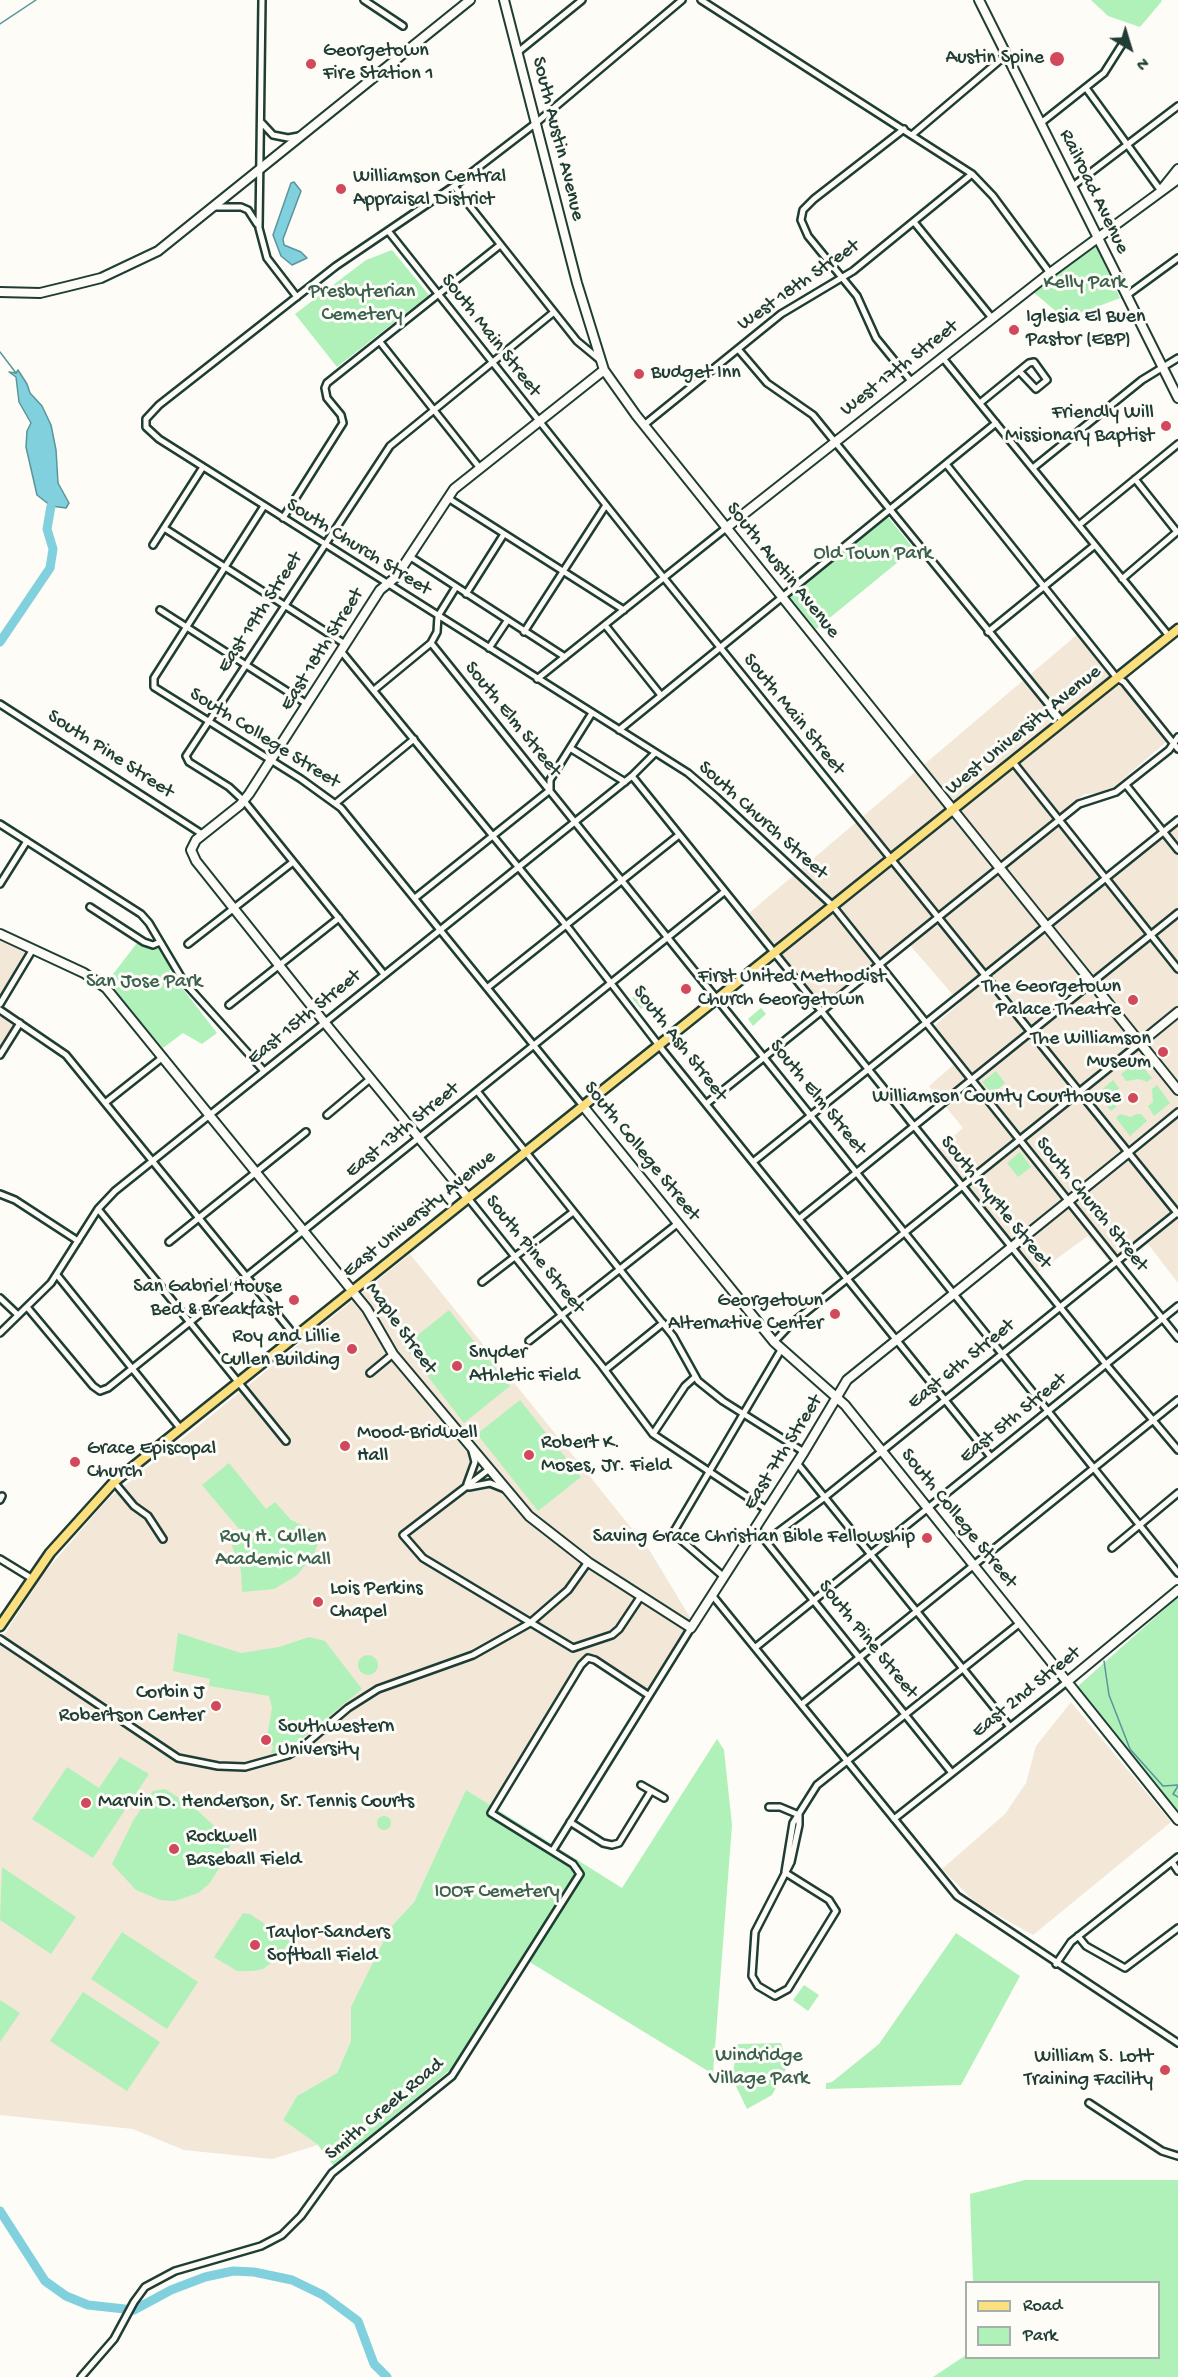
<!DOCTYPE html>
<style>
body{margin:0}
#map{position:relative;width:1178px;height:2377px;overflow:hidden;background:#fdfcf7;font-family:"Gochi Hand",sans-serif}
canvas{display:block}
.legend{position:absolute;left:965px;top:2281px;width:195px;height:78px;box-sizing:border-box;background:#fdfcf7;border:2px solid #a4b0a9;margin:0;padding:8px 10px;list-style:none;font-size:18px;color:#1f3d34}
.legend li{display:flex;align-items:center;gap:12px;height:30px}
.legend b{width:30px;border:2px solid #a4b0a9}
.north{position:absolute;left:1100px;top:18px;width:60px;height:60px;-webkit-text-stroke:4px #fdfcf7;paint-order:stroke;rotate:142deg;font-size:16px;font-weight:700;line-height:24px;text-align:center;color:#1f3d34}
.north::after{content:'';display:block;margin:auto;width:21px;height:27px;background:#1f3d34;clip-path:polygon(50% 0,100% 100%,50% 72%,0 100%)}
</style>
<div id="map">
<canvas width="1178" height="2377"></canvas>
<ul class="legend">
<li><b style="height:8px;background:#fce080"></b>Road</li>
<li><b style="height:16px;background:#b0f1b9"></b>Park</li>
</ul>
<div class="north">N</div>
</div>
<script>
const ctx = document.querySelector('canvas').getContext('2d');
ctx.lineJoin = 'round';
function fill(path, color) {
  ctx.fillStyle = color;
  ctx.fill(path, 'evenodd');
}
function poly(rows) {
  const path = new Path2D();
  for (const r of rows) {
    if (r.length === 3) {
      path.moveTo(r[0] + r[2], r[1]);
      path.arc(r[0], r[1], r[2], 0, 2 * Math.PI);
      continue;
    }
    path.moveTo(r[0], r[1]);
    for (let i = 2; i < r.length; i += 2) path.lineTo(r[i], r[i + 1]);
  }
  return path;
}
function stroke(path, color, width, dash) {
  ctx.strokeStyle = color;
  ctx.lineWidth = width;
  ctx.lineCap = dash ? 'butt' : 'round';
  ctx.setLineDash(dash || []);
  ctx.stroke(path);
}
function write(font, color, halo, rows, align = 'center') {
  ctx.font = font + ' "Gochi Hand",sans-serif';
  ctx.lineWidth = 6;
  ctx.setLineDash([]);
  ctx.textBaseline = 'middle';
  ctx.strokeStyle = halo;
  ctx.fillStyle = color;
  for (const [text, x, y, turn = 0] of rows) {
    ctx.save();
    ctx.translate(x, y);
    ctx.rotate((+turn || 0) * Math.PI / 180);
    ctx.textAlign = isNaN(turn) ? turn : align;
    if (halo) ctx.strokeText(text, 0, 0);
    ctx.fillText(text, 0, 0);
    ctx.restore();
  }
}
const built = poly([
 [1079,633,1166,742,1107,793,1084,794,1061,815,1107,872,1178,815,1178,1283,1148,1244,1115,1268,1088,1236,1037,1273,936,1151,963,1128,929,1086,958,1061,933,1027,960,1003,909,944,825,1013,748,914],
 [0,938,35,954,0,1011],
 [0,1014,15,1024,0,1049],
 [410,1254,650,1551,691,1619,647,1689,594,1656,585,1656,491,1806,466,1791,414,1902,390,1928,352,2007,351,2041,337,2073,297,2096,283,2120,318,2145,272,2159,184,2150,133,2129,0,2115,0,1641,44,1573,107,1500],
 [1071,1702,1171,1822,1033,1935,976,1903,942,1869,1005,1814,1026,1783,1036,1746]
]);
const green = poly([
 [1091,0,1161,0,1162,1,1140,27,1108,16],
 [1095,244,1120,298,1065,319,1032,291],
 [392,250,429,295,337,367,295,314,366,260],
 [887,516,914,549,816,629,789,596],
 [137,943,159,949,171,969,169,971,217,1033,202,1044,183,1033,163,1048,107,982],
 [645,989,652,1000,641,1009,632,998],
 [761,1008,766,1014,753,1026,748,1019],
 [1138,1061,1152,1078,1147,1082,1139,1079,1126,1081,1121,1074],
 [996,1071,1005,1083,992,1094,982,1082],
 [1113,1080,1119,1088,1114,1095,1116,1107,1111,1111,1097,1094],
 [1157,1085,1170,1103,1154,1116,1148,1106,1153,1102,1152,1089],
 [1120,1114,1131,1117,1136,1114,1141,1114,1147,1121,1130,1136,1116,1118],
 [1020,1152,1031,1167,1018,1177,1007,1163],
 [449,1310,510,1386,464,1423,404,1346],
 [520,1400,581,1477,538,1511,477,1434],
 [229,1463,266,1509,275,1502,291,1520,321,1534,314,1555,296,1576,274,1589,242,1592,241,1570,232,1546,233,1537,240,1530,202,1485],
 [1178,1597,1178,1815,1077,1687],
 [178,1633,241,1653,279,1647,309,1637,325,1641,362,1689,295,1744,271,1754,273,1746,263,1741,267,1737,272,1708,269,1696,209,1686,210,1679,173,1671],
 [368,1665,10],
 [717,1739,724,1750,732,1825,713,2074,523,1958,456,2065,334,2166,318,2145,283,2120,297,2096,337,2073,351,2041,351,2007,390,1928,414,1902,466,1790,622,1888],
 [120,1757,149,1774,93,1858,32,1819,67,1767,99,1788],
 [165,1789,196,1809,231,1842,227,1856,209,1884,198,1893,175,1901,160,1900,136,1890,112,1864,133,1821,153,1791],
 [384,1823,7],
 [2,1867,76,1917,51,1954,0,1920],
 [243,1913,250,1914,290,1941,279,1957,263,1969,253,1971,237,1971,214,1957],
 [122,1932,198,1982,167,2029,91,1979],
 [956,1933,1020,1976,961,2085,826,2089,826,2083,832,2082,879,2044],
 [804,1985,819,1995,808,2011,793,2000],
 [83,1992,160,2042,127,2091,50,2041],
 [0,2000,20,2013,0,2042],
 [781,2043,788,2065,772,2095,747,2109,732,2078,738,2044],
 [1025,2180,1178,2180,1178,2377,933,2377,966,2355,966,2358,1158,2358,1158,2282,973,2282,970,2194]
]);
const water = poly([
 [294,182,301,191,283,239,284,245,301,252,307,258,292,265,281,256,273,235,291,183,294,182],
 [18,370,27,384,30,393,42,406,51,425,56,450,58,483,69,503,66,508,51,506,37,495,26,447,27,431,31,423,19,402,16,377,9,372,16,373,18,370]
]);
const stream = poly([
 [0,24,36,0],
 [0,352,16,373],
 [1104,1661,1109,1695,1130,1749,1163,1786,1178,1785],
 [1178,1786,1173,1794,1178,1797]
]);
const river = poly([
 [0,642,50,568,53,549,47,529,51,506],
 [0,2211,45,2281,66,2296,88,2305,134,2310,171,2290,205,2277,233,2271,254,2272,292,2280,323,2295,358,2321,374,2364,387,2377]
]);
const street = poly([
 [262,0,259,228,267,258,297,297],
 [364,0,403,26],
 [682,0,536,123,454,186,336,266,159,405,146,419,146,427,159,439,688,773,716,797,832,905,1178,1338],
 [701,0,972,174,993,196,1050,273],
 [518,52,582,0],
 [1086,88,1161,191],
 [261,122,273,135,288,138,299,136],
 [1041,123,1104,73,1123,43],
 [904,129,814,199,803,210,801,220,808,236,857,296,876,338,911,381],
 [913,134,1006,55],
 [454,186,577,341,600,360],
 [1073,186,1178,106],
 [216,207,241,207,248,210,257,224],
 [914,222,992,318],
 [389,232,664,578,1178,1214],
 [1126,296,1178,258],
 [380,342,479,467],
 [738,349,767,383,813,415,1063,722],
 [942,357,1169,636],
 [980,403,1029,363,1034,362,1047,380,1036,389,1020,372],
 [644,425,781,314,853,271,972,174],
 [946,464,1117,678,1124,682,1178,749],
 [1033,468,1142,380,1178,358],
 [1135,479,1177,532],
 [448,498,624,610],
 [264,506,154,678,154,687,301,779,341,808,583,1106],
 [283,518,343,423,341,415,327,398,325,388,327,383,500,245],
 [1079,525,1178,444],
 [164,528,345,644],
 [153,545,203,467],
 [409,556,565,657],
 [1122,579,1178,531],
 [466,594,504,534],
 [160,610,307,704],
 [605,625,660,694],
 [524,632,606,505],
 [988,632,1095,545],
 [431,643,1178,1573],
 [489,648,507,621],
 [341,651,570,930,664,1052,991,1457],
 [537,679,726,528],
 [374,690,431,643,437,632,438,616,456,587],
 [0,704,202,834],
 [619,730,996,423],
 [570,748,625,782],
 [1013,762,1178,969],
 [632,776,1109,1368,1178,1450],
 [1126,785,1178,850],
 [336,803,414,739],
 [0,824,141,914,149,923,184,982,264,1071],
 [0,884,27,841],
 [415,898,550,790,550,780,592,713],
 [90,907,144,942,153,945,160,942],
 [188,944,293,862],
 [383,973,244,801,229,787,189,762,186,756,390,446,554,312],
 [487,988,679,835],
 [0,1004,33,949],
 [229,1005,339,918],
 [0,1010,66,1055,295,1336],
 [0,1055,20,1023],
 [477,1091,673,1336,698,1381,723,1401,804,1452],
 [105,1103,163,1057],
 [706,1104,1079,804,1116,792,1169,750,1178,737],
 [327,1115,370,1079],
 [1128,1153,1178,1112],
 [753,1162,1178,820],
 [0,1194,15,1200,78,1241],
 [468,1198,602,1366,653,1434,767,1510],
 [98,1209,286,1441],
 [799,1219,1178,913],
 [169,1242,306,1132],
 [57,1275,180,1428],
 [482,1282,573,1212],
 [0,1298,18,1315],
 [27,1307,93,1386,100,1391,108,1388,724,892],
 [0,1333,51,1283,98,1209,115,1191,632,776,655,753],
 [529,1341,677,1224],
 [774,1342,791,1324,1140,1043],
 [605,1370,663,1323],
 [370,1373,393,1354],
 [653,1434,685,1386,695,1377],
 [797,1463,1010,1727],
 [488,1470,403,1535,423,1558,573,1648,612,1635,619,1629,641,1596],
 [114,1482,134,1506,148,1516,163,1539],
 [467,1484,475,1462,472,1451],
 [469,1487,490,1483,505,1489],
 [0,1500,2,1496],
 [756,1529,952,1773],
 [766,1541,825,1497,1178,1212],
 [1112,1548,1178,1493],
 [0,1559,31,1578],
 [724,1577,673,1533,781,1350],
 [712,1595,957,1896,1178,2043],
 [0,1639,178,1758,218,1766,245,1767,288,1755,301,1748,348,1708,378,1689,473,1655,530,1623,568,1590,588,1562],
 [756,1647,1178,1306],
 [802,1704,1178,1400],
 [641,1785,664,1798],
 [769,1807,780,1807,799,1815],
 [894,1819,1068,1681],
 [570,1822,603,1843,612,1845,619,1843,651,1791],
 [553,1850,691,1628],
 [1172,1862,1178,1871],
 [785,1872,793,1823,817,1785,1020,1623],
 [786,1873,829,1900,836,1911,788,1989,775,1996,758,1986,752,1976,755,1932,791,1862,799,1825,799,1815],
 [1078,1936,1086,1946,1125,1968,1178,1928],
 [1056,1964,1071,1942,1178,1857],
 [1089,2103,1162,2151,1178,2156],
 [81,2377,114,2339,134,2302,145,2287,175,2271,261,2246,282,2235,301,2216,332,2173,452,2076,580,1874,573,1864,491,1813,581,1665,588,1658,595,1660,648,1695]
]);
const secondary = poly([
 [504,0,577,283,604,370,636,415,1178,1090],
 [979,0,1178,398],
 [1162,189,1178,169],
 [0,292,40,293,73,285,101,278,158,251,470,0],
 [726,528,1050,273,1178,179],
 [0,934,84,973,106,988,367,1309,393,1354,529,1516,588,1562,691,1628,804,1452,847,1380,1128,1153],
 [1140,1043,1178,1012],
 [583,1106,774,1342,845,1405,1178,1820],
 [468,1198,325,1023,196,861,191,850,196,840,240,805,249,794,380,590,396,577,454,489,604,370],
 [1068,1681,1178,1590]
]);
const primary = poly([
 [0,1626,50,1553,114,1482,1178,629]
]);
const markers = [
 [1057,59,8,"#d1495b"],
 [311,64,6,"#d1495b"],
 [341,189,6,"#d1495b"],
 [1014,330,6,"#d1495b"],
 [639,374,6,"#d1495b"],
 [1166,426,6,"#d1495b"],
 [686,989,6,"#d1495b"],
 [1133,1000,6,"#d1495b"],
 [1163,1052,6,"#d1495b"],
 [1133,1098,6,"#d1495b"],
 [294,1300,6,"#d1495b"],
 [835,1314,6,"#d1495b"],
 [352,1349,6,"#d1495b"],
 [457,1366,6,"#d1495b"],
 [345,1446,6,"#d1495b"],
 [529,1455,6,"#d1495b"],
 [75,1462,6,"#d1495b"],
 [927,1538,6,"#d1495b"],
 [318,1602,6,"#d1495b"],
 [216,1706,6,"#d1495b"],
 [266,1740,6,"#d1495b"],
 [86,1803,6,"#d1495b"],
 [174,1849,6,"#d1495b"],
 [255,1945,6,"#d1495b"],
 [1165,2070,6,"#d1495b"]
];
const poiNames = [
 ["Georgetown",323,52],
 ["Fire Station 1",323,75],
 ["Austin Spine",1044,59,"right"],
 ["Williamson Central",353,178],
 ["Appraisal District",353,201],
 ["Iglesia El Buen",1026,318],
 ["Pastor (EBP)",1026,341],
 ["Budget Inn",651,374],
 ["Friendly Will",1154,414,"right"],
 ["Missionary Baptist",1154,437,"right"],
 ["First United Methodist",698,978],
 ["Church Georgetown",698,1001],
 ["The Georgetown",1121,988,"right"],
 ["Palace Theatre",1121,1011,"right"],
 ["The Williamson",1151,1040,"right"],
 ["Museum",1151,1063,"right"],
 ["Williamson County Courthouse",1121,1098,"right"],
 ["San Gabriel House",282,1288,"right"],
 ["Bed & Breakfast",282,1311,"right"],
 ["Georgetown",823,1302,"right"],
 ["Alternative Center",823,1325,"right"],
 ["Roy and Lillie",340,1338,"right"],
 ["Cullen Building",340,1361,"right"],
 ["Snyder",469,1354],
 ["Athletic Field",469,1377],
 ["Mood-Bridwell",357,1434],
 ["Hall",357,1457],
 ["Robert K.",541,1444],
 ["Moses, Jr. Field",541,1467],
 ["Grace Episcopal",87,1450],
 ["Church",87,1473],
 ["Saving Grace Christian Bible Fellowship",915,1538,"right"],
 ["Lois Perkins",330,1590],
 ["Chapel",330,1613],
 ["Corbin J",204,1694,"right"],
 ["Robertson Center",204,1717,"right"],
 ["Southwestern",278,1728],
 ["University",278,1751],
 ["Marvin D. Henderson, Sr. Tennis Courts",98,1803],
 ["Rockwell",186,1838],
 ["Baseball Field",186,1861],
 ["Taylor-Sanders",267,1934],
 ["Softball Field",267,1957],
 ["William S. Lott",1153,2058,"right"],
 ["Training Facility",1153,2081,"right"]
];
const streetNames = [
 ["South Austin Avenue",557,139,76],
 ["Railroad Avenue",1093,192,64],
 ["West 18th Street",799,286,-35],
 ["South Main Street",490,336,52],
 ["West 17th Street",900,369,-38],
 ["South Church Street",358,548,32],
 ["South Austin Avenue",782,571,51],
 ["East 19th Street",261,613,-57],
 ["East 18th Street",323,650,-58],
 ["South Main Street",793,715,51],
 ["South Elm Street",512,720,51],
 ["West University Avenue",1024,731,-39],
 ["South College Street",264,739,32],
 ["South Pine Street",110,755,33],
 ["South Church Street",762,821,42],
 ["East 15th Street",305,1018,-39],
 ["South Ash Street",679,1044,52],
 ["South Elm Street",817,1098,51],
 ["East 13th Street",403,1131,-39],
 ["South College Street",641,1152,51],
 ["South Myrtle Street",995,1203,51],
 ["South Church Street",1091,1205,51],
 ["East University Avenue",420,1215,-39],
 ["South Pine Street",534,1255,51],
 ["Maple Street",400,1329,54],
 ["East 6th Street",962,1365,-39],
 ["East 5th Street",1014,1419,-39],
 ["East 7th Street",784,1453,-58],
 ["South College Street",958,1519,51],
 ["South Pine Street",867,1640,51],
 ["East 2nd Street",1027,1693,-39],
 ["Smith Creek Road",385,2110,-40]
];
const parkNames = [
 ["Kelly Park",1085,284],
 ["Presbyterian",362,293],
 ["Cemetery",362,316],
 ["Old Town Park",873,555],
 ["San Jose Park",144,983],
 ["Roy H. Cullen",273,1538],
 ["Academic Mall",273,1561],
 ["IOOF Cemetery",497,1893],
 ["Windridge",759,2057],
 ["Village Park",759,2080]
];
fill(built, '#f3e7d8');
fill(green, '#b0f1b9');
fill(water, '#81d0de');
stroke(water, '#5a959a', 1.5);
stroke(stream, '#5a959a', 1.5);
stroke(river, '#81d0de', 9);
stroke(street, '#1f3d34', 10);
stroke(secondary, '#1f3d34', 12);
stroke(primary, '#1f3d34', 13);
stroke(street, '#fdfcf7', 5);
stroke(secondary, '#fdfcf7', 8);
stroke(primary, '#fce080', 8);
for (const [x, y, r, color] of markers) {
  const dot = new Path2D();
  dot.arc(x, y, r, 0, 2 * Math.PI);
  ctx.fillStyle = color;
  ctx.fill(dot);
  stroke(dot, '#fdfcf7', 2);
}
write('20px', '#1f3d34', '#fdfcf7', poiNames, 'left');
write('20px', '#1f3d34', '#fdfcf7', streetNames);
write('20px', '#3c614f', '#fdfcf7', parkNames);
</script>
